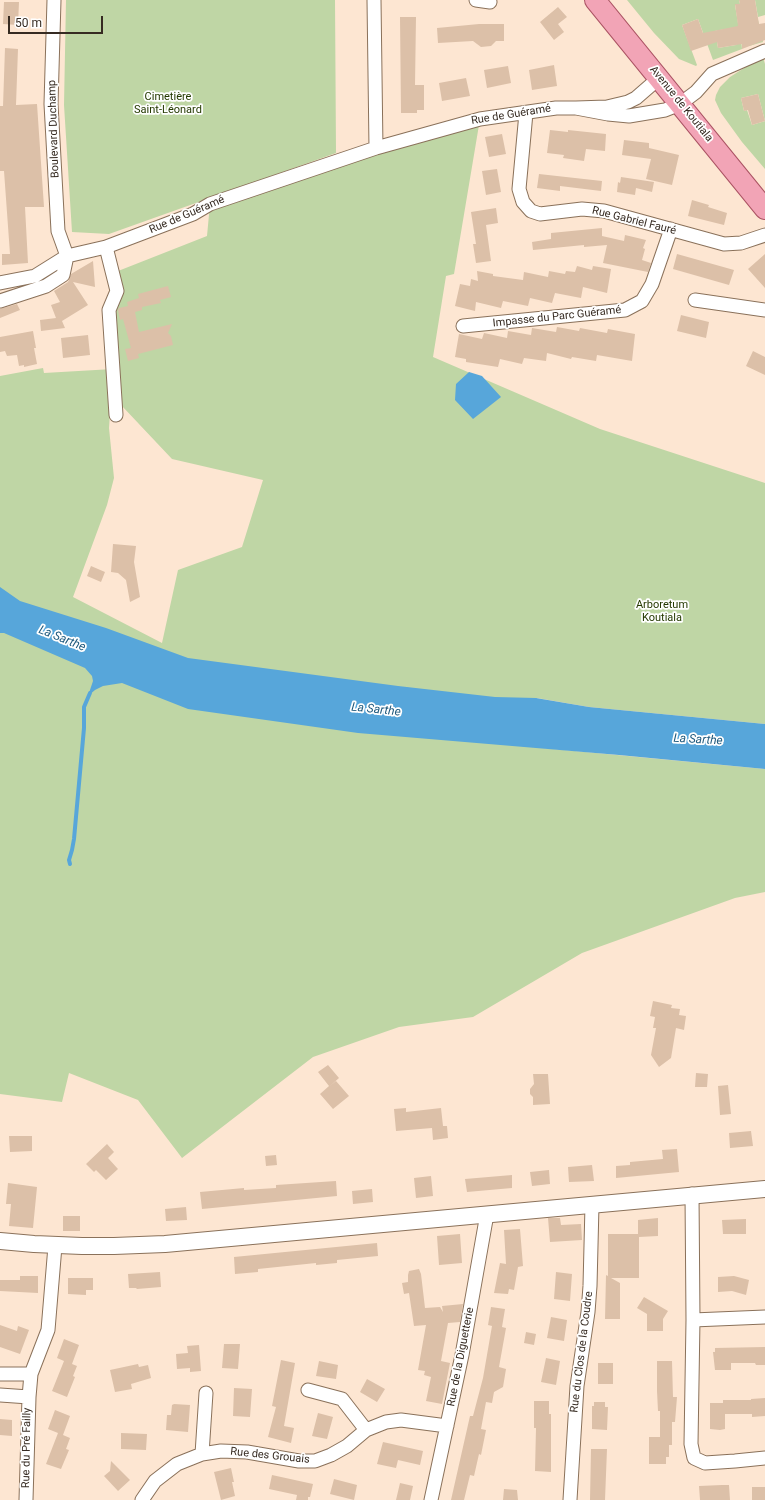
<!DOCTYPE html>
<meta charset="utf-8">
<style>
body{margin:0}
#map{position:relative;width:765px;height:1500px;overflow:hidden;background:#fde6d2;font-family:Roboto,sans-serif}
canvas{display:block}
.scale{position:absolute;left:8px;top:16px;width:95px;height:18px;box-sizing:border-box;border:2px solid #362b22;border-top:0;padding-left:5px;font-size:12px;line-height:14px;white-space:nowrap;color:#362b22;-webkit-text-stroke:3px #fff;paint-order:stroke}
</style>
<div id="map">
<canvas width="765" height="1500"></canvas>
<div class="scale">50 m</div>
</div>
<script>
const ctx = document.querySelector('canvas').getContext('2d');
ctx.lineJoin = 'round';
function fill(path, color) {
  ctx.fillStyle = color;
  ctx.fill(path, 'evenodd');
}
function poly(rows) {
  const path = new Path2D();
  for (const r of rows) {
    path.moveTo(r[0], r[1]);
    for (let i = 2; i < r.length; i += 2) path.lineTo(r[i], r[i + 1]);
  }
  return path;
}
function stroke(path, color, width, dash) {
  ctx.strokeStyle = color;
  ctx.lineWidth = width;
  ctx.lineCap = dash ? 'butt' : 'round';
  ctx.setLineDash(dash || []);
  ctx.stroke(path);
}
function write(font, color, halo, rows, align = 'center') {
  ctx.font = font + ' Roboto,sans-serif';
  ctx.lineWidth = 3.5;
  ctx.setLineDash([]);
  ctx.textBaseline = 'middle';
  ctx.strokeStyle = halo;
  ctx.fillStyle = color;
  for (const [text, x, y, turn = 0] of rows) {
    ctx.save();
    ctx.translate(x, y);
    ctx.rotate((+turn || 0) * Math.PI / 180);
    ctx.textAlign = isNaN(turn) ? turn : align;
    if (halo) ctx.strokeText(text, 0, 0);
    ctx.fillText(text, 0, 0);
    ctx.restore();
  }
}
const green = poly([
 [66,0,335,0,336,153,109,234,72,232,64,105],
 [627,0,739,0,740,4,735,5,738,23,758,20,763,42,749,46,747,34,726,29,715,31,718,48,736,45,741,39,742,49,713,60,698,19,682,25,697,65,696,66,679,59,654,33],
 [755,0,765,0,765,15,758,17],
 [763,57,765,64,765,169,742,142,721,113,715,100,716,95,720,87,730,77,755,61],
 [758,94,765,121,752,125,747,110,744,111,741,98],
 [480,119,454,274,446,276,433,357,600,429,765,483,765,724,589,707,537,698,522,746,765,769,765,892,735,898,582,953,473,1017,399,1027,313,1057,182,1158,138,1100,69,1073,62,1102,0,1094,0,376,43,368,44,373,113,369,109,428,114,478,107,505,73,597,162,643,178,570,242,547,263,480,172,459,122,406,113,273,207,236,210,204]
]);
const water = poly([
 [469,372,482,376,501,397,473,419,455,400,456,384],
 [0,587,20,601,106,628,188,658,398,686,495,697,536,698,589,707,765,724,765,769,619,755,358,733,188,709,122,683,103,686,95,690,88,696,93,681,92,676,85,668,4,633,0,633]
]);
const stream = poly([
 [70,864,69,860,72,850,74,839,84,728,84,707,90,693]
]);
const building = poly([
 [739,0,755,0,759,24,765,23,765,40,742,49,742,44,718,48,717,42,691,51,682,25,698,19,703,33,738,26,735,4,740,4],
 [4,2,19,2,18,25,3,24],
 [558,7,567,17,558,24,564,32,554,40,540,22],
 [400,17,416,17,415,85,424,85,424,110,417,110,417,113,401,113],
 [479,24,504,24,504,41,496,41,491,46,481,47,473,41,438,43,437,28],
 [5,48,18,49,16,105,37,104,44,207,25,207,28,263,2,265,2,254,10,254,4,171,0,171,0,106,3,106],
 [554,65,557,86,532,90,529,70],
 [508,66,511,83,487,88,484,70],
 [466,78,470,96,442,101,439,83],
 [758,94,765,121,752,125,748,110,744,111,741,98],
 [550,130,568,132,568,130,606,134,605,151,586,149,584,161,563,158,564,155,547,153],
 [502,134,506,154,489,157,485,137],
 [624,140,649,143,649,148,679,155,672,185,646,179,651,159,622,155],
 [497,169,501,192,486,195,482,171],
 [539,174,602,181,601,191,560,186,560,191,537,188],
 [621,177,654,182,652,192,636,188,635,195,617,192,618,182,620,183],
 [692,200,709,205,708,207,727,213,724,225,688,216],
 [496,208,498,223,486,225,491,261,476,263,473,244,476,244,471,212],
 [602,228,602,236,624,241,625,235,646,240,643,248,645,249,642,260,651,263,648,272,603,263,607,245,584,247,584,245,533,250,532,242,551,239,551,233],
 [677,254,734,270,729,285,673,269],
 [765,254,765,288,748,269],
 [93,261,95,287,73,282,88,305,62,321,65,328,41,331,40,320,56,318,51,305,60,302,54,291,68,282,71,274],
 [577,266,592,270,593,266,611,269,607,293,583,287,581,298,555,293,552,303,530,298,528,306,503,301,501,308,476,302,475,311,455,306,460,284,470,286,471,279,478,281,477,271,493,274,493,276,523,280,524,272,548,277,549,271,565,274,566,271,575,272],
 [168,286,171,297,160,300,161,303,142,307,142,310,135,312,139,332,172,324,168,333,171,336,173,345,138,354,139,358,128,361,125,349,131,348,123,319,120,320,118,310,119,308,128,306,127,302,139,298,138,294],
 [17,304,20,310,0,318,0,309],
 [681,315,709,322,706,338,677,331],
 [557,327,579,331,580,328,607,333,608,329,635,334,632,361,597,355,596,361,572,357,571,359,547,353,546,361,524,358,522,364,500,359,498,367,466,362,466,359,455,357,459,334,482,339,484,333,507,338,508,331,531,335,532,328,556,332],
 [33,331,36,348,34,348,37,364,24,367,24,365,19,366,17,355,7,356,5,351,0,352,0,337],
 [88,335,90,355,63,358,61,338],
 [753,351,765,357,765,375,746,366],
 [113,544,136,546,134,562,140,597,130,602,126,580,118,573,111,572],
 [91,566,105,572,101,582,87,576],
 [653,1001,672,1005,671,1008,680,1009,679,1015,686,1016,684,1030,676,1028,671,1058,659,1067,651,1055,656,1028,653,1028,655,1017,650,1016],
 [328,1065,339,1078,330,1086,336,1081,349,1096,333,1109,320,1094,329,1086,318,1072],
 [696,1073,708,1074,707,1087,695,1087],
 [533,1074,548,1074,550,1104,533,1105,533,1097,530,1094,530,1089,534,1084],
 [728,1085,731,1114,720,1115,718,1086],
 [406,1108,406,1112,441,1108,443,1126,447,1126,448,1138,433,1140,432,1128,396,1131,394,1109],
 [751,1131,753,1146,730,1148,729,1133],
 [9,1136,32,1136,32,1151,10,1152],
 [107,1144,114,1152,108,1158,118,1169,106,1180,96,1170,94,1172,86,1164],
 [677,1149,679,1172,616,1178,616,1166,630,1165,630,1162,663,1159,662,1150],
 [276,1155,277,1165,266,1166,265,1156],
 [592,1165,594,1181,569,1182,568,1167],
 [549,1170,550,1184,532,1186,530,1172],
 [512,1175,512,1188,467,1192,465,1179],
 [431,1176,433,1196,416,1198,414,1178],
 [336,1181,337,1196,202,1209,200,1192,244,1188,244,1190,276,1188,276,1185],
 [8,1183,37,1187,33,1228,9,1226,11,1204,6,1204],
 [372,1189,373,1202,353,1204,352,1191],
 [186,1207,187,1220,166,1221,165,1209],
 [63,1216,80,1216,80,1231,63,1231],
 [548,1218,560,1218,561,1225,581,1224,582,1240,550,1242],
 [658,1218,658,1236,639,1237,639,1278,611,1278,620,1283,620,1319,605,1319,606,1275,608,1276,608,1234,638,1234,638,1220],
 [746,1219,746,1234,723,1234,722,1220],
 [520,1229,523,1266,518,1267,514,1290,509,1289,508,1294,494,1293,500,1263,506,1264,504,1230],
 [460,1234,462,1263,439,1265,437,1236],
 [377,1243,378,1256,337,1260,337,1263,316,1265,316,1263,258,1269,258,1272,235,1274,234,1257],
 [419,1269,421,1274,425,1308,440,1307,443,1312,442,1306,463,1304,460,1322,448,1323,441,1361,450,1363,442,1404,426,1401,431,1377,424,1375,425,1371,418,1370,426,1325,414,1326,409,1293,404,1294,402,1283,408,1282,408,1275,409,1271],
 [160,1272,161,1287,137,1289,136,1288,129,1288,128,1274],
 [556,1272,572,1274,570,1301,554,1299],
 [20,1276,38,1276,38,1293,0,1291,0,1280,20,1280],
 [734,1276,749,1280,746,1295,732,1291,718,1292,718,1277],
 [68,1278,93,1278,93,1290,86,1290,86,1295,68,1294],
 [644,1297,668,1311,663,1319,663,1331,647,1331,647,1314,637,1308],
 [491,1307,505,1309,502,1327,506,1328,499,1367,506,1369,503,1387,494,1392,492,1403,486,1402,481,1429,486,1430,481,1455,479,1454,474,1476,470,1475,464,1500,451,1500,470,1416,473,1416,483,1378,492,1326,488,1325],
 [551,1317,567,1320,564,1341,547,1338],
 [0,1325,17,1331,18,1326,29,1330,20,1354,0,1347],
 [526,1332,536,1334,534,1345,524,1343],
 [64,1339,79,1345,72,1364,77,1366,73,1376,75,1377,67,1397,52,1391,64,1361,57,1358],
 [224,1344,240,1344,238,1369,222,1368],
 [199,1345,201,1371,190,1372,190,1368,177,1369,176,1354,188,1353,187,1346],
 [765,1347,765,1365,756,1365,755,1363,731,1363,731,1370,715,1370,713,1352,715,1352,715,1348],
 [546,1358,560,1361,556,1385,541,1382],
 [281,1360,295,1363,284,1426,294,1428,291,1443,268,1437,276,1407,272,1406],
 [319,1361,338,1365,336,1379,316,1376],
 [657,1361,672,1361,673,1397,677,1397,675,1422,672,1422,672,1445,669,1445,669,1457,666,1457,666,1464,649,1464,649,1437,660,1437,660,1411,658,1411,657,1391],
 [598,1363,613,1363,613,1384,598,1384],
 [138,1364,139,1367,148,1365,151,1378,131,1384,132,1389,115,1392,110,1370],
 [367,1379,385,1389,377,1402,360,1392],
 [234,1388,252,1389,250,1417,233,1416],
 [765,1398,765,1416,752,1417,752,1414,725,1414,725,1429,720,1430,710,1429,710,1403,723,1403,723,1400,751,1400,751,1399],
 [534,1401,549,1401,549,1414,551,1414,551,1472,535,1471,536,1428,534,1428],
 [594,1402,605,1402,605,1407,608,1407,607,1430,592,1429,592,1406,594,1406],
 [174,1404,190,1405,188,1432,166,1430,167,1415,171,1415,172,1405],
 [55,1410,70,1416,63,1435,70,1438,66,1449,69,1450,61,1469,46,1464,58,1433,48,1429],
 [318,1413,333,1417,327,1439,312,1436],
 [0,1419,12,1420,12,1436,0,1435],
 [121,1433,147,1434,146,1450,121,1449],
 [383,1442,423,1451,420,1465,398,1460,396,1468,377,1464],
 [591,1449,607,1449,605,1500,590,1500],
 [111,1461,130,1480,118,1491,104,1476,110,1471],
 [231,1468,234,1482,232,1482,235,1496,221,1500,214,1472],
 [272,1475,313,1484,310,1497,308,1497,308,1500,296,1500,297,1495,269,1489],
 [334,1479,357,1485,354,1500,330,1494],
 [400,1483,413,1486,410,1500,396,1500],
 [722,1485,729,1485,730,1500,700,1500,699,1486],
 [752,1487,765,1487,765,1500,752,1500],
 [504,1489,517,1490,518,1500,503,1500]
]);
const minor = poly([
 [374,0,376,148],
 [476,0,490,2],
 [659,78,636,98,628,102,607,107,576,108,608,114,629,116,665,110,680,104,696,92,712,74,765,51],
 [526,113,519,189,523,202,531,211,540,214,582,209,604,211,724,244,741,243,765,235],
 [106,247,117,291,109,310,116,415],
 [0,283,35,276,67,256,106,247,193,214,210,204,376,148,480,119,556,108,576,108],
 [695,300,765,310],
 [0,301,46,286,63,275,67,256,58,231,51,104,54,0],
 [463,326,625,310,642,301,652,284,671,229],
 [692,1194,693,1320,691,1444,694,1458,705,1463,735,1461,765,1458],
 [693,1320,765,1317],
 [0,1374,31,1374],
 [308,1390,342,1399,366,1430],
 [0,1395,29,1397],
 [202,1454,206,1393],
 [26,1500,29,1397,31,1374,48,1330,55,1246],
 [142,1500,155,1481,177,1464,202,1454,221,1451,247,1452,299,1461,315,1461,331,1455,347,1446,366,1430,386,1422,401,1420,447,1426],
 [431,1500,462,1355,487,1214],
 [570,1500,577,1386,588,1312,590,1286,592,1205]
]);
const tertiary = poly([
 [0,1241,34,1244,82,1246,114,1246,165,1244,765,1189]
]);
const primary = poly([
 [595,0,765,209]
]);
const parkNames = [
 ["Cimetière",168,97],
 ["Saint-Léonard",168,110],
 ["Arboretum",662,605],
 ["Koutiala",662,618]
];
const streetNames = [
 ["Avenue de Koutiala",681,104,51],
 ["Rue de Guéramé",511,115,-9],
 ["Boulevard Duchamp",54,129,-92],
 ["Rue de Guéramé",187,215,-23],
 ["Rue Gabriel Fauré",634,221,14],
 ["Impasse du Parc Guéramé",557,317,-6],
 ["Rue du Clos de la Coudre",582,1352,-83],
 ["Rue de la Diguetterie",461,1357,-79],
 ["Rue du Pré Failly",27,1448,-89],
 ["Rue des Grouais",270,1456,6]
];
const waterNames = [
 ["La Sarthe",62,639,22],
 ["La Sarthe",376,710,6],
 ["La Sarthe",698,740,3]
];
fill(green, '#bfd6a5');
fill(water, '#57a6da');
stroke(stream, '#57a6da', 4);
fill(building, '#dcc0a8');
stroke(minor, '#8a715a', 15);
stroke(tertiary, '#8a715a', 18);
stroke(primary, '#ab5363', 22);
stroke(minor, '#fff', 13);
stroke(tertiary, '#fff', 16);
stroke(primary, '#f2a4b6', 20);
write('11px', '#243900', '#fff', parkNames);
write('11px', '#362b22', '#fff', streetNames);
write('italic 12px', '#1e597d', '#fff', waterNames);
</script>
